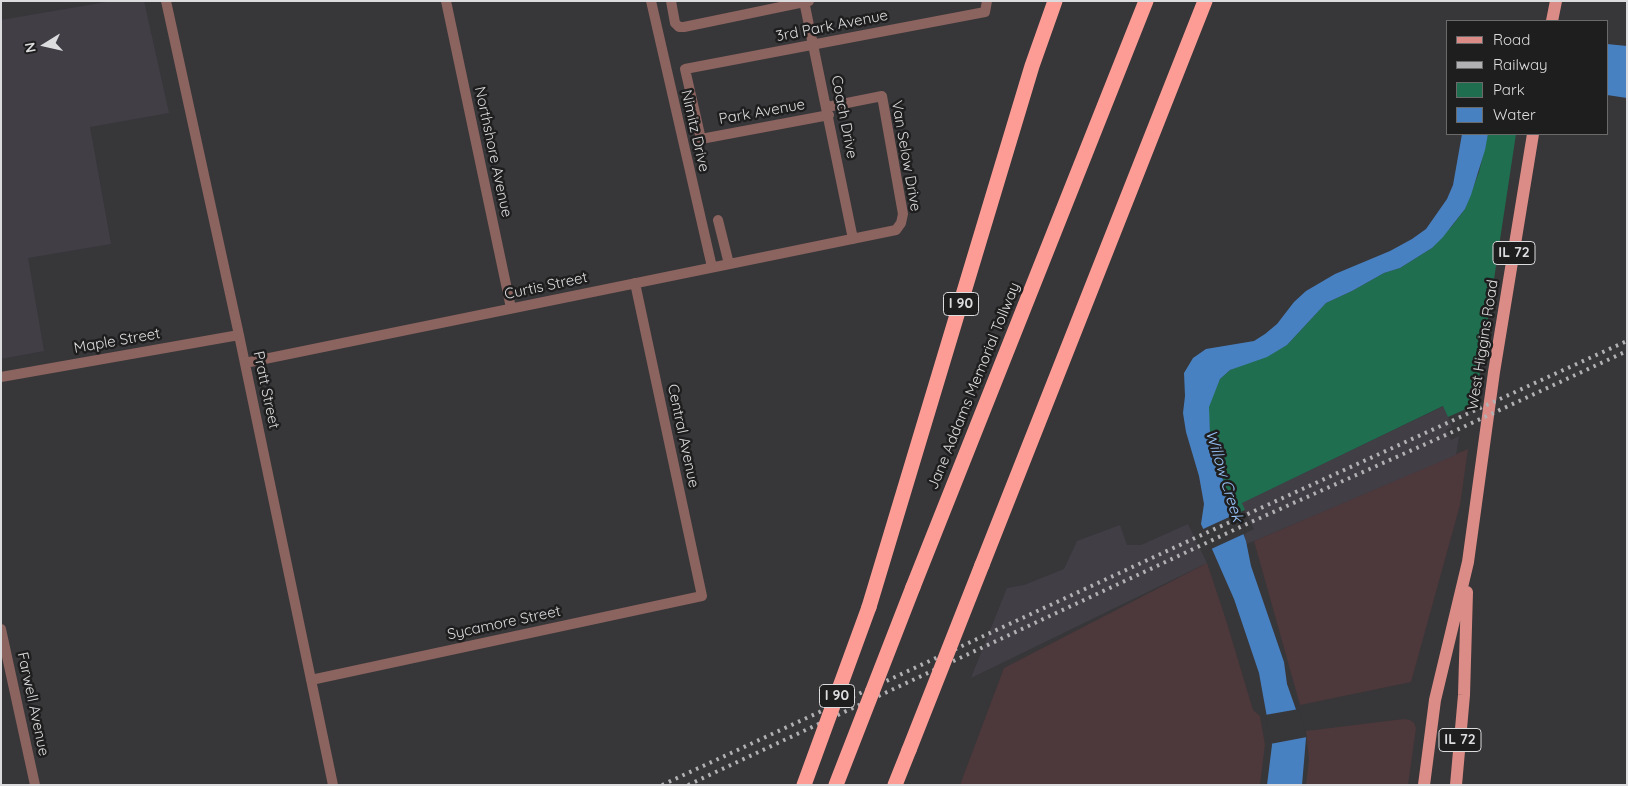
<!DOCTYPE html>
<style>
body{margin:0}
#map{position:relative;width:1628px;height:786px;overflow:hidden;background:#373639;font-family:Quicksand,sans-serif}
canvas{display:block}
.frame{position:absolute;inset:0;border:2px solid #dcdbdd;pointer-events:none}
.legend{position:absolute;left:1446px;top:20px;width:162px;height:115px;box-sizing:border-box;background:#1f1e1f;border:1px solid #6b6a6b;margin:0;padding:6px 9px;list-style:none;font-size:15px;color:#dcdbdd}
.legend li{display:flex;align-items:center;gap:10px;height:25px}
.legend b{width:25px;border:1px solid #6b6a6b}
.north{position:absolute;left:20px;top:20px;width:50px;height:50px;-webkit-text-stroke:4px #1f1e1f;paint-order:stroke;rotate:260deg;font-size:14px;font-weight:700;line-height:20px;text-align:center;color:#dcdbdd}
.north::after{content:'';display:block;margin:auto;width:18px;height:22px;background:#dcdbdd;clip-path:polygon(50% 0,100% 100%,50% 72%,0 100%)}
</style>
<div id="map">
<canvas width="1628" height="786"></canvas>
<div class="frame"></div>
<ul class="legend">
<li><b style="height:6px;background:#dc8c86"></b>Road</li>
<li><b style="height:6px;background:#b1b0b2"></b>Railway</li>
<li><b style="height:14px;background:#1f6e50"></b>Park</li>
<li><b style="height:14px;background:#4881c1"></b>Water</li>
</ul>
<div class="north">N</div>
</div>
<script>
const ctx = document.querySelector('canvas').getContext('2d');
ctx.lineJoin = 'round';
function fill(path, color) {
  ctx.fillStyle = color;
  ctx.fill(path, 'evenodd');
}
function poly(rows) {
  const path = new Path2D();
  for (const r of rows) {
    path.moveTo(r[0], r[1]);
    for (let i = 2; i < r.length; i += 2) path.lineTo(r[i], r[i + 1]);
  }
  return path;
}
function stroke(path, color, width, dash) {
  ctx.strokeStyle = color;
  ctx.lineWidth = width;
  ctx.lineCap = dash ? 'butt' : 'round';
  ctx.setLineDash(dash || []);
  ctx.stroke(path);
}
function write(font, color, halo, rows, align = 'center') {
  ctx.font = font + ' Quicksand,sans-serif';
  ctx.lineWidth = 5;
  ctx.setLineDash([]);
  ctx.textBaseline = 'middle';
  ctx.strokeStyle = halo;
  ctx.fillStyle = color;
  for (const [text, x, y, turn = 0] of rows) {
    ctx.save();
    ctx.translate(x, y);
    ctx.rotate((+turn || 0) * Math.PI / 180);
    ctx.textAlign = isNaN(turn) ? turn : align;
    if (halo) ctx.strokeText(text, 0, 0);
    ctx.fillText(text, 0, 0);
    ctx.restore();
  }
}
const commercial = poly([
 [1468,449,1460,505,1411,682,1300,705,1254,541],
 [1207,563,1226,620,1253,710,1260,716,1265,745,1260,785,960,785,1004,668],
 [1404,719,1410,720,1414,723,1416,728,1408,785,1306,785,1309,759,1306,731]
]);
const built = poly([
 [112,1,144,1,169,113,90,127,111,244,28,258,44,351,1,359,1,20],
 [1444,406,1452,427,1446,430,1451,440,1459,436,1456,455,1247,544,1244,534,1254,529,1241,503],
 [1188,524,1207,563,971,678,1007,588,1024,585,1064,569,1077,541,1120,525,1127,545,1141,545]
]);
const green = poly([
 [1488,134,1516,134,1475,405,1448,417,1443,406,1242,503,1245,510,1235,514,1216,461,1210,433,1208,407,1220,379,1230,370,1287,345,1326,303,1352,291,1384,273,1400,268,1432,248,1452,226,1465,209,1479,172]
]);
const water = poly([
 [1607,44,1627,46,1627,98,1607,95],
 [1462,134,1488,134,1485,150,1471,195,1465,209,1443,237,1432,248,1400,268,1384,273,1352,291,1326,303,1287,345,1267,357,1230,370,1220,379,1209,407,1210,433,1216,461,1246,541,1251,566,1284,662,1287,684,1306,738,1302,785,1267,785,1272,745,1259,673,1234,599,1201,524,1204,504,1199,476,1186,432,1183,413,1185,396,1184,373,1193,358,1206,349,1254,341,1265,334,1277,324,1294,302,1306,291,1335,274,1390,251,1412,239,1426,229,1447,199,1453,185]
]);
const pier = poly([
 [1238,513,1246,533,1209,550,1201,530],
 [1299,709,1307,737,1270,744,1265,715]
]);
const minor = poly([
 [166,1,239,335,333,785],
 [446,1,511,308],
 [651,1,712,267],
 [671,1,675,23,679,27,684,27,809,1],
 [804,1,853,239],
 [829,115,701,139,685,69,985,12,987,1],
 [718,220,729,264],
 [245,363,896,230,901,223,903,214,882,96,827,107],
 [1,377,239,335],
 [1,629,35,785],
 [311,680,702,596,635,283]
]);
const primary = poly([
 [1552,21,1556,1],
 [1424,785,1435,700,1468,562,1494,372,1533,134],
 [1456,785,1464,695,1467,592]
]);
const motorway = poly([
 [982,565,1205,1],
 [913,587,1146,1],
 [869,607,1032,66,1055,1],
 [895,785,909,750]
]);
const rail = poly([
 [662,785,1195,538,1627,341],
 [688,785,1251,522,1448,434,1627,351]
]);
const motorwayBridge = poly([
 [909,750,982,565],
 [804,785,869,607],
 [836,785,913,587]
]);
const shields = [
 [1514,253,42],
 [961,304,35],
 [837,696,35],
 [1460,740,42]
];
const shieldNames = [
 ["IL 72",1514,253],
 ["I 90",961,304],
 ["I 90",837,696],
 ["IL 72",1460,740]
];
const streetNames = [
 ["3rd Park Avenue",832,26,-11],
 ["Park Avenue",762,112,-10],
 ["Coach Drive",844,117,79],
 ["Nimitz Drive",695,131,77],
 ["Northshore Avenue",493,152,78],
 ["Van Selow Drive",906,156,80],
 ["Curtis Street",546,286,-12],
 ["Maple Street",117,341,-10],
 ["West Higgins Road",1483,345,-81],
 ["Jane Addams Memorial Tollway",974,386,-68],
 ["Pratt Street",266,390,78],
 ["Central Avenue",683,436,78],
 ["Sycamore Street",504,623,-12],
 ["Farwell Avenue",33,704,78]
];
const waterNames = [
 ["Willow Creek",1224,476,73]
];
fill(commercial, '#4d383b');
fill(built, '#413e46');
fill(green, '#1f6e50');
fill(water, '#4881c1');
fill(pier, '#373639');
stroke(minor, '#8b635f', 10);
stroke(primary, '#dc8c86', 12);
stroke(motorway, '#fc9c95', 15);
stroke(rail, '#b1b0b2', 4, [2.5, 5]);
stroke(motorwayBridge, '#fc9c95', 15);
for (const [x, y, w] of shields) {
  const box = new Path2D();
  box.roundRect(x - w / 2, y - 11.5, w, 23, 4);
  ctx.fillStyle = '#1f1e1f';
  ctx.fill(box);
  stroke(box, '#dcdbdd', 1);
}
write('bold 14px', '#dcdbdd', null, shieldNames);
write('15px', '#dcdbdd', '#1f1e1f', streetNames);
write('italic 16px', '#97c3f7', '#1f1e1f', waterNames);
</script>
